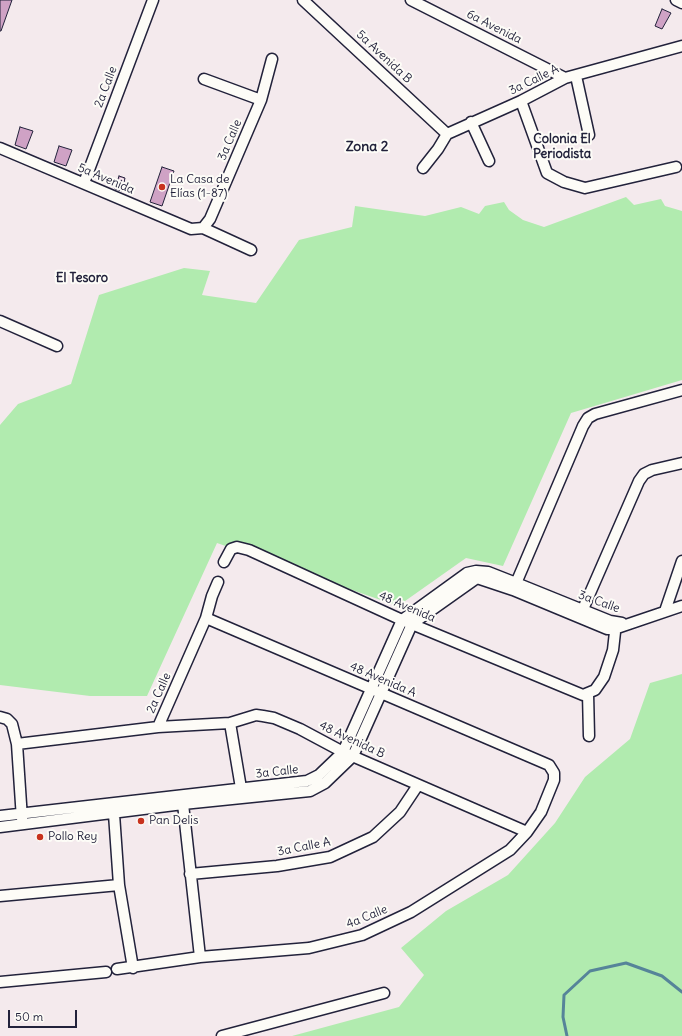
<!DOCTYPE html>
<meta charset="utf-8">
<style>
body{margin:0}
#map{position:relative;width:682px;height:1036px;overflow:hidden;background:#f4eaed;font-family:Delius,sans-serif}
canvas{display:block}
.scale{position:absolute;left:8px;top:1010px;width:69px;height:18px;box-sizing:border-box;border:2px solid #22223b;border-top:0;padding-left:5px;font-size:12px;line-height:14px;white-space:nowrap;color:#22223b;-webkit-text-stroke:3px #fdfcf7;paint-order:stroke}
</style>
<div id="map">
<canvas width="682" height="1036"></canvas>
<div class="scale">50 m</div>
</div>
<script>
const ctx = document.querySelector('canvas').getContext('2d');
ctx.lineJoin = 'round';
function fill(path, color) {
  ctx.fillStyle = color;
  ctx.fill(path, 'evenodd');
}
function poly(rows) {
  const path = new Path2D();
  for (const r of rows) {
    path.moveTo(r[0], r[1]);
    for (let i = 2; i < r.length; i += 2) path.lineTo(r[i], r[i + 1]);
  }
  return path;
}
function stroke(path, color, width, dash) {
  ctx.strokeStyle = color;
  ctx.lineWidth = width;
  ctx.lineCap = dash ? 'butt' : 'round';
  ctx.setLineDash(dash || []);
  ctx.stroke(path);
}
function write(font, color, halo, rows, align = 'center') {
  ctx.font = font + ' Delius,sans-serif';
  ctx.lineWidth = 4;
  ctx.setLineDash([]);
  ctx.textBaseline = 'middle';
  ctx.strokeStyle = halo;
  ctx.fillStyle = color;
  for (const [text, x, y, turn = 0] of rows) {
    ctx.save();
    ctx.translate(x, y);
    ctx.rotate((+turn || 0) * Math.PI / 180);
    ctx.textAlign = isNaN(turn) ? turn : align;
    if (halo) ctx.strokeText(text, 0, 0);
    ctx.fillText(text, 0, 0);
    ctx.restore();
  }
}
const green = poly([
 [626,197,634,205,661,199,665,206,682,211,682,380,571,413,503,566,466,558,398,606,217,543,147,696,90,696,0,685,0,425,18,404,71,384,99,295,184,268,210,271,202,295,256,303,299,240,352,227,355,206,425,216,461,207,479,214,485,206,504,202,509,210,523,220,544,227],
 [682,674,682,1036,292,1036,399,1007,424,975,401,948,446,911,508,875,555,823,585,777,630,739,650,683]
]);
const stream = poly([
 [567,1036,563,1017,564,995,590,971,626,963,662,976,682,992]
]);
const building = poly([
 [0,0,12,0,1,31,0,31,0,0],
 [662,9,671,13,662,29,655,26,662,9],
 [20,127,33,131,26,149,15,145,20,127],
 [59,146,72,150,66,166,54,162,59,146],
 [162,167,174,171,162,206,150,202,162,167],
 [119,176,125,178,122,191,115,189,119,176]
]);
const minor = poly([
 [303,0,447,134],
 [411,0,565,78],
 [676,0,682,3],
 [576,76,589,135],
 [204,79,261,100],
 [521,101,547,173,564,182,585,188,676,167],
 [471,122,489,161],
 [447,134,521,101,565,78,682,46],
 [0,148,191,229,203,228,251,250],
 [423,168,438,149,447,134],
 [84,183,153,0],
 [203,228,210,219,261,100,272,59],
 [0,321,57,346],
 [224,562,231,549,237,547,249,550,402,620,583,695,595,690,604,677,613,650,616,623],
 [514,588,583,426,588,418,595,414,682,390],
 [665,611,682,561],
 [580,616,639,481,644,474,652,470,682,463],
 [588,693,589,736],
 [0,717,7,719,12,724,17,744,22,819],
 [230,723,242,794],
 [158,727,206,618,212,596,218,582],
 [17,744,158,727,230,723,256,715,263,716,274,718,300,729,343,752,527,832],
 [183,804,200,957],
 [114,814,119,885,133,968],
 [0,816,307,781,319,775,343,752,402,620,467,573,476,571,488,572,516,583,610,621,622,623],
 [0,827,183,804,310,791,325,783,353,756,412,624,477,578,513,590,607,629,617,628,682,606],
 [190,874,277,866,330,857,373,837,400,812,418,785],
 [0,896,119,885],
 [117,969,200,957,309,948,362,935,411,912,510,850,527,832,541,812,554,780,554,773,549,765,206,618],
 [0,982,106,972],
 [222,1036,384,993]
]);
const markers = [
 [162,187,4,"#c8321e"],
 [141,821,4,"#c8321e"],
 [40,837,4,"#c8321e"]
];
const streetNames = [
 ["6a Avenida",494,27,27],
 ["5a Avenida B",384,57,43],
 ["3a Calle A",534,80,-26],
 ["2a Calle",106,87,-69],
 ["3a Calle",230,140,-67],
 ["5a Avenida",106,179,23],
 ["3a Calle",599,602,20],
 ["48 Avenida",407,607,23],
 ["48 Avenida A",383,680,23],
 ["2a Calle",159,693,-66],
 ["48 Avenida B",352,740,25],
 ["3a Calle",277,772,-6],
 ["3a Calle A",304,847,-11],
 ["4a Calle",367,917,-22]
];
const poiNames = [
 ["La Casa de",170,180],
 ["Elías (1-87)",170,194],
 ["Pan Delis",149,821],
 ["Pollo Rey",48,837]
];
const neighbourhoodNames = [
 ["Colonia El",562,139],
 ["Periodista",562,154],
 ["El Tesoro",82,278]
];
const quarterNames = [
 ["Zona 2",367,147]
];
fill(green, '#b1ebaf');
stroke(stream, '#568499', 3);
fill(building, '#cfa2c5');
stroke(building, '#22223b', 1);
stroke(minor, '#22223b', 13);
stroke(minor, '#fdfcf7', 10);
for (const [x, y, r, color] of markers) {
  const dot = new Path2D();
  dot.arc(x, y, r, 0, 2 * Math.PI);
  ctx.fillStyle = color;
  ctx.fill(dot);
  stroke(dot, '#fdfcf7', 1.5);
}
write('12px', '#22223b', '#fdfcf7', streetNames);
write('12px', '#22223b', '#fdfcf7', poiNames, 'left');
write('bold 13px', '#22223b', '#fdfcf7', neighbourhoodNames);
write('bold 14px', '#22223b', '#fdfcf7', quarterNames);
</script>
